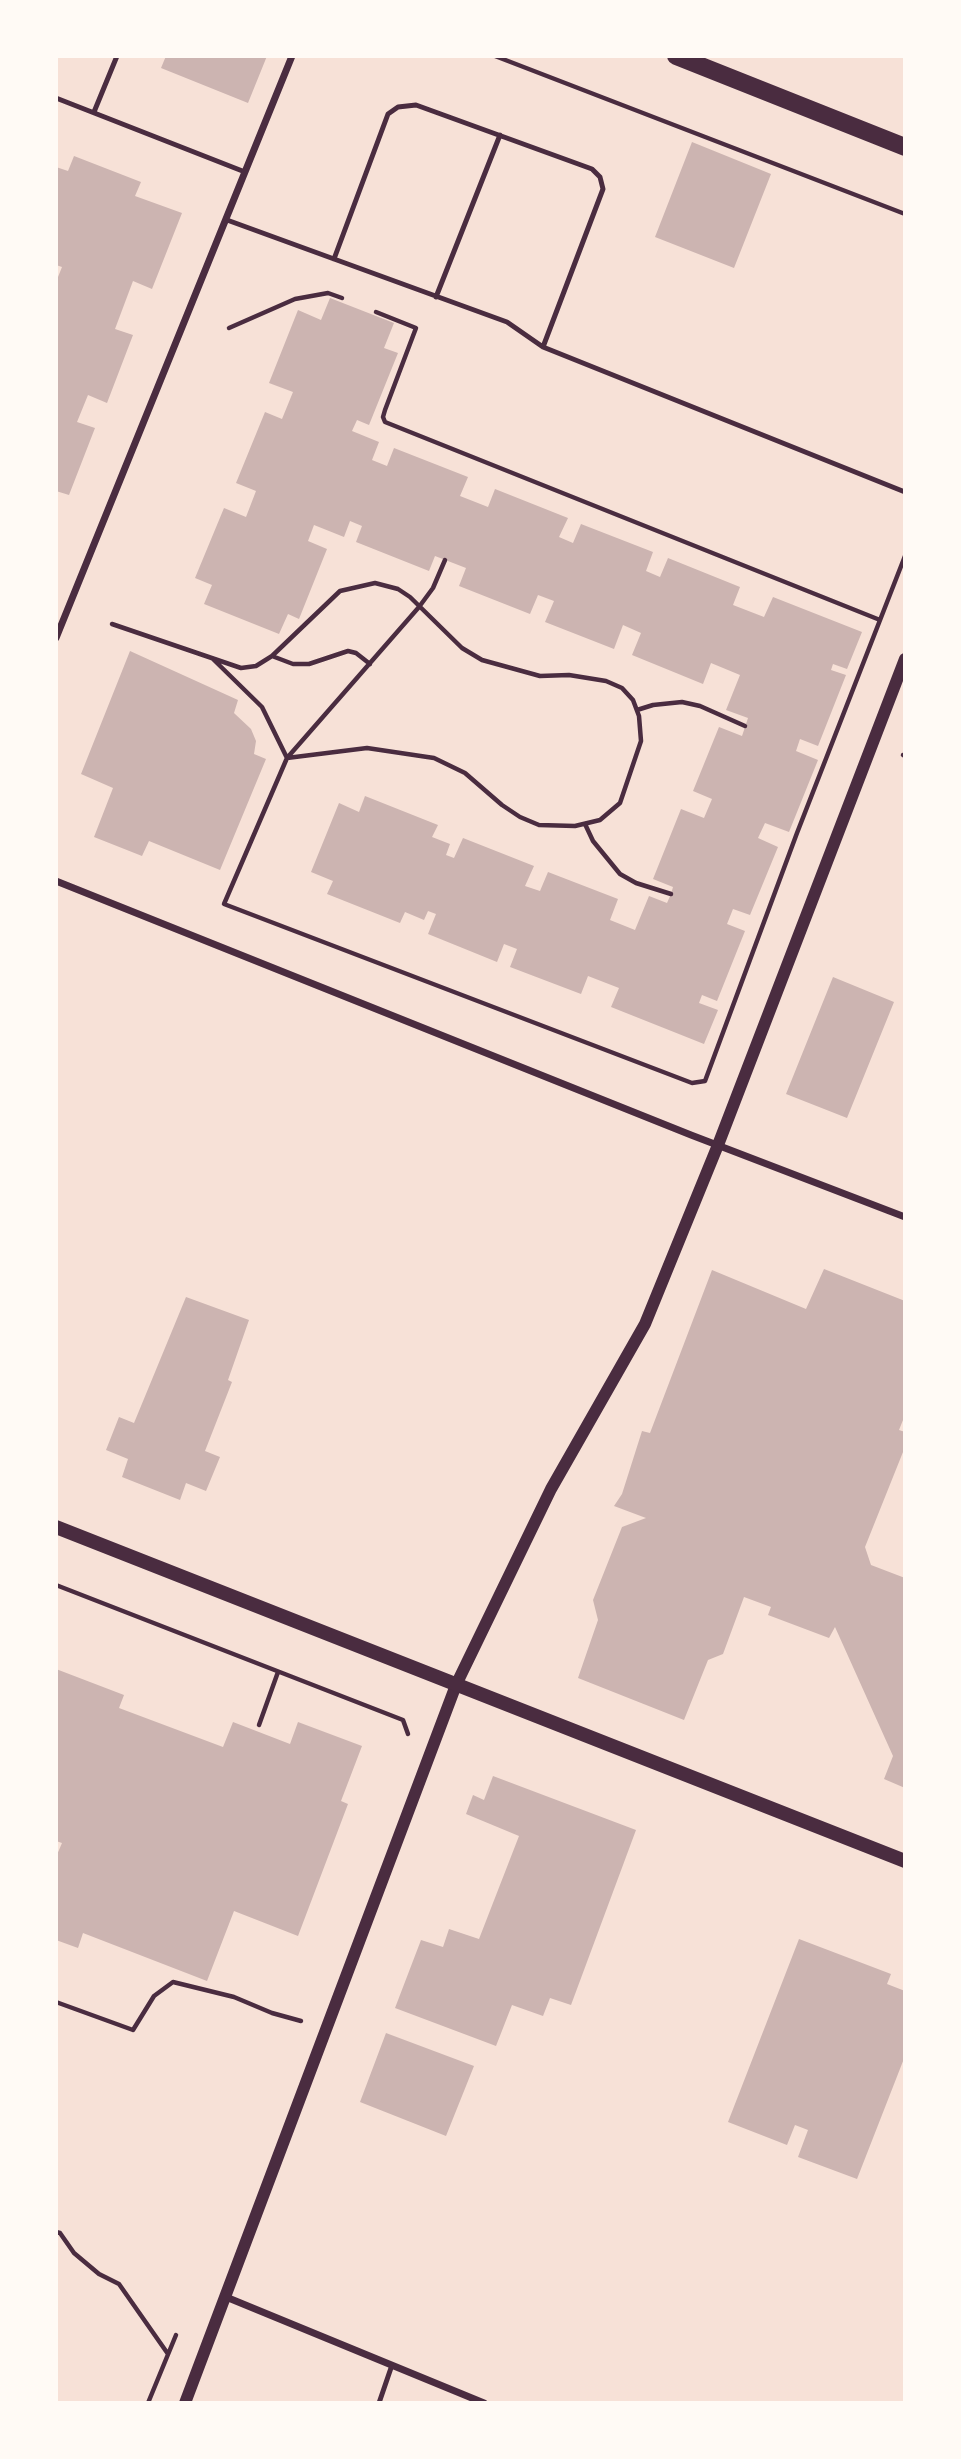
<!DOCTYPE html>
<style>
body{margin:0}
#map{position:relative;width:961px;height:2459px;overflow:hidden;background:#f7e1d7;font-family:Cabin,sans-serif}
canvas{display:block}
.frame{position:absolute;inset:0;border:58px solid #fffaf5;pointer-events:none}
</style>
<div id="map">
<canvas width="961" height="2459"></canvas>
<div class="frame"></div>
</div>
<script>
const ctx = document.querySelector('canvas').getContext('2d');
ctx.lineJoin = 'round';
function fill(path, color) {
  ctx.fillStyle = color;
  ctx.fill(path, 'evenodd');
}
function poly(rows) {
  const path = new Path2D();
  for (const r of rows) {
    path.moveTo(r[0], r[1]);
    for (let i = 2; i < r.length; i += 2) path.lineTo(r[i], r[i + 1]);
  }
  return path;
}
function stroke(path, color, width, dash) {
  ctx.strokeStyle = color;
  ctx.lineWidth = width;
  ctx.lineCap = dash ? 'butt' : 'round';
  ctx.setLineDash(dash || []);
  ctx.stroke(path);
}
const building = poly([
 [166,56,267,56,248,103,161,68],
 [692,142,771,174,734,268,655,237],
 [74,156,141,182,135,196,182,213,152,289,133,281,115,329,133,335,107,403,88,395,77,422,95,428,69,495,56,491,56,282,62,267,56,265,56,167,68,171],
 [330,298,394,323,384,348,398,353,369,425,357,420,352,431,379,442,372,460,387,466,394,448,468,477,460,496,488,507,495,489,568,518,559,537,573,543,581,524,653,552,646,571,660,577,668,558,740,587,733,605,764,617,773,597,862,632,847,669,833,664,831,670,846,675,818,746,800,739,796,751,818,760,789,832,765,823,758,838,778,847,750,915,733,909,727,924,745,931,717,1001,702,995,699,1003,718,1010,704,1044,611,1007,619,988,588,976,581,994,510,967,517,949,504,944,497,962,428,934,436,914,428,911,424,920,405,912,400,923,327,894,333,881,311,872,339,803,359,812,365,796,438,825,432,837,450,844,446,855,454,858,463,838,534,866,525,886,540,891,548,872,618,899,610,920,635,930,649,896,667,903,671,894,673,887,653,879,681,809,704,818,712,799,693,791,719,727,742,736,748,718,726,710,740,675,711,663,703,684,632,655,641,633,623,625,614,649,545,622,554,601,538,595,530,614,459,586,466,568,435,556,429,571,356,542,362,526,350,521,344,537,314,525,308,541,327,549,299,619,288,614,279,634,204,604,212,585,195,578,224,508,246,517,256,491,236,483,265,412,282,419,293,392,269,383,298,310,321,320],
 [130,651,238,700,234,713,251,729,256,741,254,754,266,759,220,870,149,841,142,856,94,837,113,788,81,774],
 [833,977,894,1002,847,1118,786,1094],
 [824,1269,905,1301,905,1415,899,1430,905,1432,905,1447,865,1547,871,1565,905,1578,905,1788,884,1779,893,1756,835,1627,829,1638,768,1615,771,1607,744,1597,723,1654,708,1660,684,1720,578,1678,598,1620,593,1600,622,1527,646,1518,614,1506,622,1494,642,1431,650,1433,712,1270,806,1309],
 [186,1297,249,1320,228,1380,232,1382,205,1451,220,1457,206,1491,186,1483,180,1500,122,1477,128,1459,106,1450,119,1417,134,1423],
 [56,1669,124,1695,119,1708,223,1747,233,1722,290,1744,298,1722,362,1746,341,1801,348,1804,298,1936,234,1911,207,1981,83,1933,78,1948,56,1940,56,1857,62,1843,56,1841],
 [493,1776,636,1830,571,2005,550,1998,543,2016,512,2005,496,2046,395,2008,421,1940,443,1947,449,1929,479,1939,519,1836,466,1814,473,1795,484,1800],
 [799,1939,891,1974,887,1984,905,1991,905,2056,857,2179,798,2157,808,2130,795,2125,787,2145,728,2122],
 [386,2033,474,2066,446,2136,360,2102]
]);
const path = poly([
 [495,56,905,214],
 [376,312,416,328,385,410,383,417,385,422,880,620],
 [229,328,295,299,328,293,342,298],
 [112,624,241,668,256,666,272,656,340,591,375,583,398,589,410,597,462,648,482,660,540,676,569,675,606,681,622,688,633,700,639,716,641,741,620,803,600,820,575,826,539,825,520,817,502,805,465,773,434,758,367,748,287,758,224,904,692,1083,705,1081,797,833,905,556],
 [272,656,293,664,309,664,348,651,356,653,370,664],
 [213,659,262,707,287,758,419,607,433,588,445,560],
 [637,710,653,705,682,702,700,706,745,726],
 [903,755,905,756],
 [585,824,593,841,620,874,636,883,671,894],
 [56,1585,403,1720,408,1734],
 [259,1725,278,1672],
 [56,2002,133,2030,154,1996,173,1982,234,1997,272,2013,301,2021],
 [56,2232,60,2233,74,2253,99,2274,119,2284,168,2354],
 [148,2403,176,2335]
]);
const service = poly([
 [56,98,245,172],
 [94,112,117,56],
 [227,220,507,322,543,347,905,492],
 [334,259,388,114,398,107,416,105,592,169,600,177,603,189,543,347],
 [436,297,500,135],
 [379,2403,392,2365]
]);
const minor = poly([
 [56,638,292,56],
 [56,881,691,1135,905,1217],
 [226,2297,484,2403]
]);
const tertiary = poly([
 [185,2403,456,1685,551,1489,645,1324,718,1145,905,659]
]);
const secondary = poly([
 [56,1527,905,1861]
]);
const primary = poly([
 [676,56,905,147]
]);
fill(building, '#ccb4b1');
stroke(path, '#4a2c40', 4.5);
stroke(service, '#4a2c40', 5);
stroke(minor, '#4a2c40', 7);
stroke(tertiary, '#4a2c40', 12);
stroke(secondary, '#4a2c40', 14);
stroke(primary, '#4a2c40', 18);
</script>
